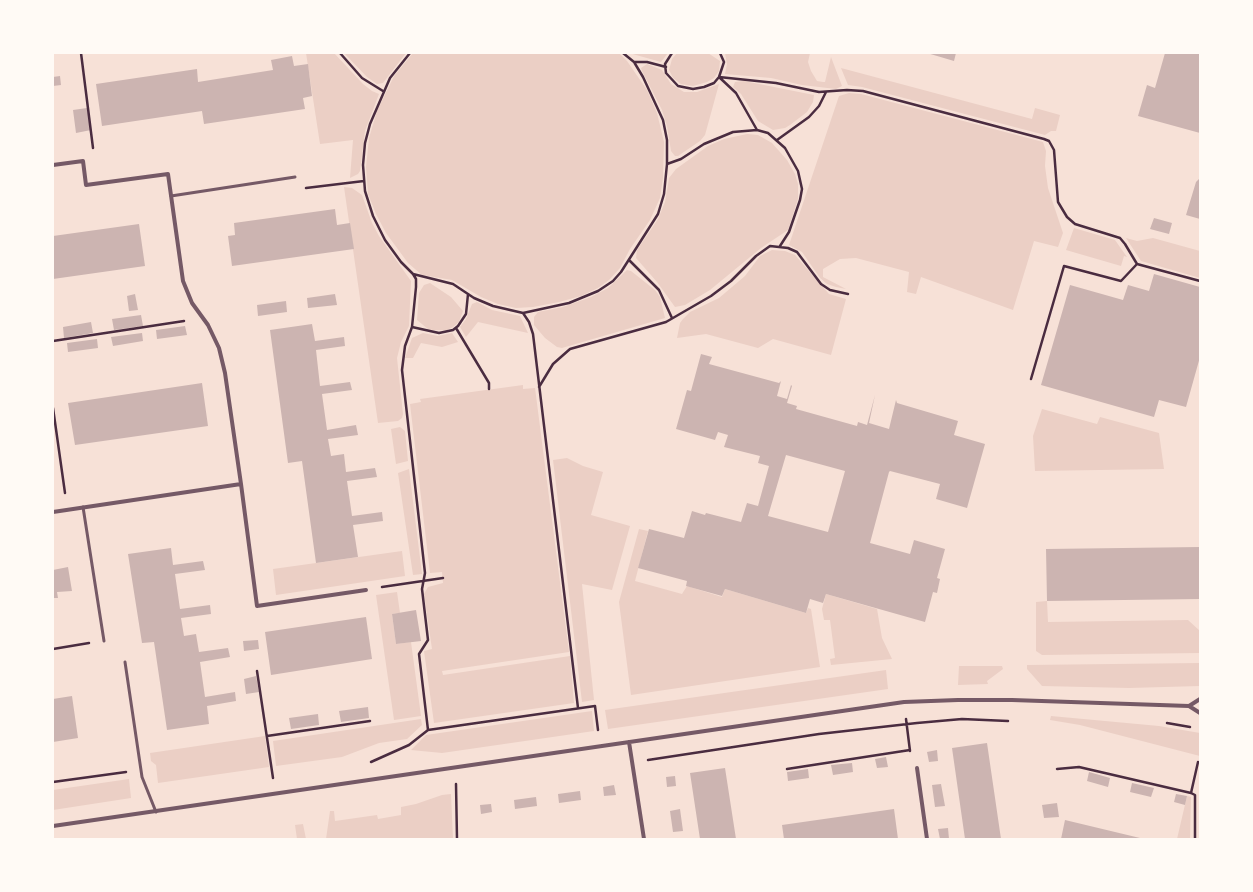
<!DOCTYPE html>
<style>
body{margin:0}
#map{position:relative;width:1253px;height:892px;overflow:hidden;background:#f7e1d7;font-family:"Archivo Narrow",sans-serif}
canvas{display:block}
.frame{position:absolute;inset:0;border:54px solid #fffaf5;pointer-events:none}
</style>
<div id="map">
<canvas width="1253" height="892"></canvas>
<div class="frame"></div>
</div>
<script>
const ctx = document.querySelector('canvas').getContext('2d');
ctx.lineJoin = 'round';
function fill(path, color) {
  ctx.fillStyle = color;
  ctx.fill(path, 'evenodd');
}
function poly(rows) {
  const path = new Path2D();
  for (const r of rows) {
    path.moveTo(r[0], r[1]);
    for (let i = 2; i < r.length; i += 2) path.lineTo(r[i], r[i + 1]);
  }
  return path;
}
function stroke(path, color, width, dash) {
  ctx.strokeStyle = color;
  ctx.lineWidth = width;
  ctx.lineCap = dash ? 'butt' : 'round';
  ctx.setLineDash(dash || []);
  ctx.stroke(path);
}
const green = poly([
 [306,53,334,53,363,84,372,91,379,94,365,131,360,171,358,174,350,178,353,140,320,144],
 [344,53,406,53,383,83,377,84,367,77],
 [413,53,619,53,627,61,647,90,657,113,664,142,663,178,660,198,650,220,630,249,620,268,609,280,598,288,581,296,559,302,533,307,516,308,498,304,481,297,452,280,422,275,408,263,386,233,376,214,368,194,366,167,369,138,377,111,394,76],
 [629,53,668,53,661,62],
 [677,53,708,53,720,61,719,71,714,78,707,82,693,86,681,84,673,78,669,70,672,59],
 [725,53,810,53,808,62,811,71,817,81,823,82,825,82,831,57,842,86,836,89,802,85,771,78,725,74,727,64],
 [647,64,662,70,671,84,684,92,697,92,719,84,705,135,700,141,678,156,675,156,671,151,667,126,662,110,642,71,641,68],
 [841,68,1032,119,1035,108,1060,115,1056,131,1051,131,1045,135,862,87,848,85],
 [744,81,814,95,813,102,807,112,790,125,785,128,773,130,758,121,741,94,733,87,735,82],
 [849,93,861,94,1043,142,1046,151,1045,166,1048,188,1063,233,1058,247,1034,241,1013,310,921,277,916,294,907,292,909,272,856,258,840,259,823,269,823,277,846,289,836,287,827,284,820,278,802,252,789,245,839,96],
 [747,134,758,135,772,143,787,160,795,174,798,184,798,199,788,230,761,248,710,290,685,305,675,307,657,282,636,258,637,250,658,219,665,202,669,178,676,169,708,146,724,139],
 [344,187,352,188,362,195,372,223,379,236,411,281,409,326,401,342,397,358,403,414,402,418,398,421,378,423],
 [1074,228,1115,240,1127,257,1124,256,1121,266,1066,250],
 [1126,238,1137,241,1153,238,1200,251,1200,278,1141,261],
 [772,250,785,251,795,255,829,294,846,299,831,355,773,339,758,348,706,334,677,338,680,323,683,319,690,312,719,298,745,276,760,256],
 [627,270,631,271,655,290,660,297,665,318,562,348,557,347,545,338,534,325,534,317,538,312,563,307,591,297,608,288],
 [430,283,451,297,463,311,459,322,453,327,447,330,433,330,428,329,417,320,419,293,424,285],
 [477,302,492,310,520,316,528,333,478,322,466,337,460,327,466,319,472,304],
 [423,333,438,336,452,333,458,342,442,347,421,343,413,358,405,358,412,338],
 [523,385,523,389,535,388,569,652,442,671,443,675,570,656,574,703,434,723,424,651,432,649,424,594,428,587,443,583,442,572,430,573,410,404,421,402,420,399],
 [1042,409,1097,424,1100,417,1159,433,1164,469,1035,471,1033,436],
 [400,427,405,431,408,461,396,464,391,429],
 [567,458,583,466,603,472,591,515,630,526,612,590,582,584,594,700,582,702,553,460],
 [409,469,422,574,413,575,398,473],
 [639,529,648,531,635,581,682,594,687,586,722,597,725,589,806,613,808,608,811,609,820,667,631,695,619,602],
 [402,551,405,576,276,595,273,569],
 [397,592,400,613,392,614,396,644,411,642,421,716,394,720,376,595],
 [826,594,877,609,882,638,892,659,831,665,830,659,835,658,830,620,824,620,822,609],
 [1047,601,1048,622,1188,620,1200,631,1200,653,1042,655,1036,651,1036,602],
 [1200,663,1200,686,1129,688,1042,686,1027,669,1027,665],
 [959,666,1002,666,1003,669,987,681,988,684,958,685],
 [886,670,888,689,608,729,605,710],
 [592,711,594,731,442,753,411,750,426,735],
 [1051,716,1159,726,1200,733,1200,756,1080,725,1050,720],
 [421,719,422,725,407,739,379,743,342,757,276,766,273,741],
 [265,736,269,767,158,783,156,765,151,761,150,753],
 [129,779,131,798,53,810,53,790],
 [451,794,453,839,326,839,330,811,334,811,335,821,377,815,378,819,401,815,401,807,416,804,442,795],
 [1187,796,1191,797,1190,839,1177,839],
 [303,824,306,839,297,839,295,825]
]);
const building = poly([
 [927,53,956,53,954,61],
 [1165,53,1200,53,1200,133,1138,116,1147,85,1155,88],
 [292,56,294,66,308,64,312,96,303,98,305,109,204,124,202,111,102,126,96,84,197,69,198,82,273,70,271,60],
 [60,76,61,85,53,86,53,77],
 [87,108,91,130,76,133,73,110],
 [1200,178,1200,219,1186,215,1196,182],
 [335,209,337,225,350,223,354,249,232,266,228,236,235,235,234,223],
 [1154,218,1172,223,1169,234,1150,229],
 [139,224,145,266,53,279,53,236],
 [1154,274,1200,287,1200,357,1186,407,1159,400,1154,417,1041,385,1070,285,1123,300,1128,285,1149,291],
 [135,294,138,310,129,311,127,296],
 [335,294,337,305,308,308,307,298],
 [286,301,287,312,258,316,257,305],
 [141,315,143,326,114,330,112,319],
 [91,322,93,333,64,338,63,327],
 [312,324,315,341,344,337,345,346,316,350,320,386,350,382,352,390,322,394,327,430,356,425,358,435,328,439,331,456,344,454,346,472,375,468,377,477,347,481,352,516,382,512,383,521,353,525,358,557,316,563,302,461,288,463,270,330],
 [185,326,187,335,157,339,156,330],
 [142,333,143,341,113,346,111,337],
 [97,339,98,348,68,352,67,343],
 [701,354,712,357,709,364,779,383,781,381,777,396,787,399,791,385,792,386,787,403,797,406,796,409,857,426,858,422,867,425,875,395,869,423,889,429,896,400,897,403,958,421,954,435,985,444,967,508,936,499,940,484,890,471,889,472,870,543,910,554,914,540,945,549,937,578,940,579,937,593,933,592,925,622,826,594,823,603,810,599,806,613,725,589,722,596,686,586,687,581,638,568,649,529,684,538,692,511,705,515,706,513,741,522,747,503,758,506,769,466,758,463,760,456,724,447,728,435,718,432,715,440,676,429,687,390,691,391],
 [786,455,845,471,828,532,768,516],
 [202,383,208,426,75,445,68,403],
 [1200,547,1200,599,1047,601,1046,549],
 [171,548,173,565,203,561,205,570,175,574,180,609,210,605,211,614,181,618,184,636,196,634,199,652,228,648,230,657,200,662,205,697,235,692,236,701,207,706,209,724,167,730,154,642,142,643,128,554],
 [68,567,72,591,57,592,58,598,53,598,53,570],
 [416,610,421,641,396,644,392,614],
 [366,617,372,659,271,675,265,632],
 [258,640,259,649,244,651,243,641],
 [256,676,259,692,246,694,244,679],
 [72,696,78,738,53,742,53,699],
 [368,707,369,718,341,722,339,711],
 [318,714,319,725,291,729,289,718],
 [987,743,1001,839,965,839,952,748],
 [937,750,938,761,929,762,927,752],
 [886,757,888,767,877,768,875,759],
 [852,763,853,772,833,775,831,765],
 [725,768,736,839,700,839,690,773],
 [808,769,809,778,788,781,787,772],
 [1089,772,1110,778,1108,787,1087,781],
 [675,776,676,786,667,787,666,777],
 [1132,783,1154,788,1151,797,1130,792],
 [941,784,945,806,935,807,932,785],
 [614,785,616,795,604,796,603,787],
 [580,791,581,800,559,803,558,794],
 [1176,794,1187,796,1185,805,1174,802],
 [536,797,537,806,515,809,514,800],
 [1057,803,1059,817,1044,818,1042,805],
 [491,804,492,812,481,814,480,805],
 [680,809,683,831,673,832,670,811],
 [894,809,898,839,784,839,782,825],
 [1065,820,1140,838,1140,839,1061,839],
 [948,828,949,839,940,839,938,829]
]);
const path = poly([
 [81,53,93,148],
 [340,53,362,78,383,91],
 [410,53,390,78,370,124,365,143,363,165,365,191,373,216,385,240,401,262,413,274,453,284,474,298,493,306,523,313,569,303,598,291,613,281,621,272,658,214,664,194,667,164,667,140,663,120,643,77,634,62,623,53],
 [672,53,665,64,666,73,678,86,693,89,704,87,714,83,719,77,724,62,720,53],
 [634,62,647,62,666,67],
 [757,130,736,93,719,77,776,83,819,92,847,90,863,91,1044,139,1049,141,1054,150,1058,202,1067,217,1075,224,1120,238,1125,244,1137,264],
 [777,140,809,117,819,106,826,92],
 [667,164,681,159,704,144,733,132,757,130,768,133,785,148,798,171,802,189,800,200,789,232,780,246],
 [306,188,364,181],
 [629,260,659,290,672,318],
 [413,274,416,279,416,287,412,327,405,346,402,370,425,573,422,589,428,640,419,654,428,730,595,706,598,730],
 [523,313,529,322,533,334,578,708],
 [412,327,439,333,453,330,458,326,466,314,468,294],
 [456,328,489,383,489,389],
 [53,341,184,321],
 [1031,379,1064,266,1121,281,1137,264,1200,281],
 [539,387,553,364,570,349,666,322,711,296,731,281,756,256,770,246,788,248,797,252,821,284,830,290,848,294],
 [53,408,65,493],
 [382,587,443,578],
 [53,649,89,643],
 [257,671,273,778],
 [906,719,910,751],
 [1167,723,1190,727],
 [267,736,370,721],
 [648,760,819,734,917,723,962,719,1008,721],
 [371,762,409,745,428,730],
 [787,769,910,750],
 [1057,769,1079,767,1191,793],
 [53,782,126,772],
 [456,784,457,839],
 [1195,839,1195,795,1191,793,1198,762]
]);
const service = poly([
 [171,196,295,177],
 [83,507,104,641],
 [125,662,142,777,156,812]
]);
const minor = poly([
 [53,165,83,161,86,185,168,174,183,281,192,303,208,325,219,348,225,373,241,484,53,512],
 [241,484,257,606,366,590],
 [1189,706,1200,699],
 [629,742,644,839],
 [917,768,927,839],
 [53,826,904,702,958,700,1012,700,1189,706,1200,713]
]);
fill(green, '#ebcfc5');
fill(building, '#ccb4b1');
stroke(path, '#4a2c40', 2.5);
stroke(service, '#755966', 3);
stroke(minor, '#755966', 4);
</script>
